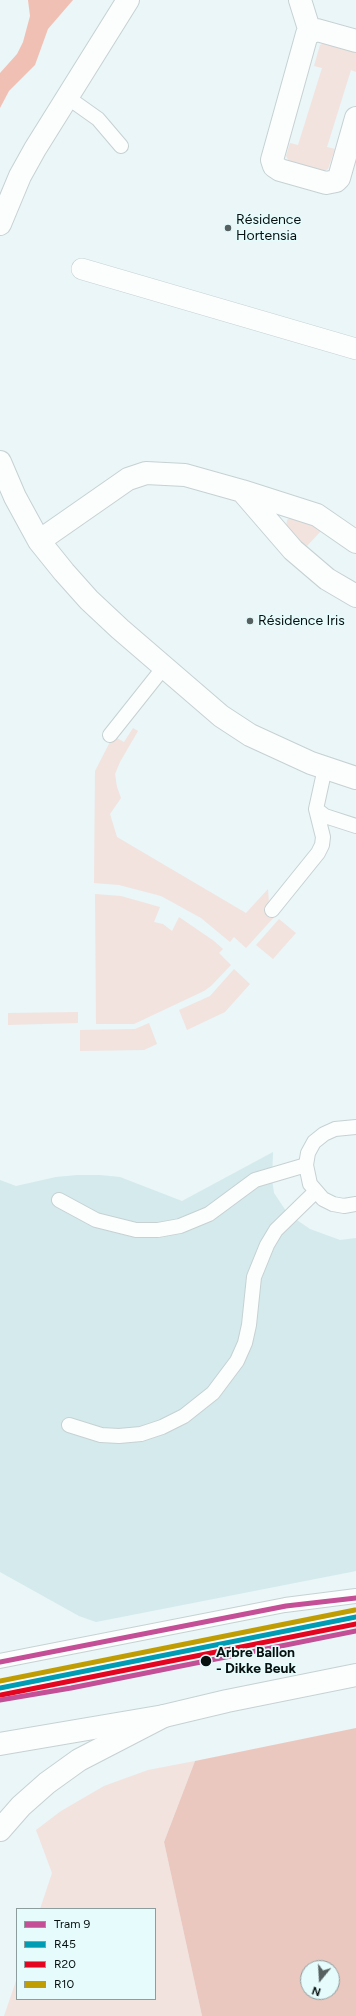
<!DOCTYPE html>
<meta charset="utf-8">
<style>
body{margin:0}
#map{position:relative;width:356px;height:2016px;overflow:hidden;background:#eaf6f7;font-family:Figtree,sans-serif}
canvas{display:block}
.legend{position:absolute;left:16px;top:1908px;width:140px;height:92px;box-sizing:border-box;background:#e5fbfc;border:1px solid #8d9d9e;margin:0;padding:5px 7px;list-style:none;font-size:12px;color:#081010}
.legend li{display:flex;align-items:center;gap:8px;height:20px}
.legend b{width:20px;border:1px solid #8d9d9e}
.north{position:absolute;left:300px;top:1960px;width:40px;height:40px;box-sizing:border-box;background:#e5fbfc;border:1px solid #8d9d9e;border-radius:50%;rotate:198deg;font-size:11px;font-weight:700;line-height:16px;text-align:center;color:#081010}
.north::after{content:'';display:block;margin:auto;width:14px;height:18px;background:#576061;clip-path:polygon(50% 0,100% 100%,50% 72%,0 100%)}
</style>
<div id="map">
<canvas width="356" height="2016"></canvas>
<ul class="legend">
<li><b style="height:5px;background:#c44f97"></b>Tram 9</li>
<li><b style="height:5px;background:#009cb4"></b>R45</li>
<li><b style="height:5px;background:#e40521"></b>R20</li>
<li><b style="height:5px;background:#c19d04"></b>R10</li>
</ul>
<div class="north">N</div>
</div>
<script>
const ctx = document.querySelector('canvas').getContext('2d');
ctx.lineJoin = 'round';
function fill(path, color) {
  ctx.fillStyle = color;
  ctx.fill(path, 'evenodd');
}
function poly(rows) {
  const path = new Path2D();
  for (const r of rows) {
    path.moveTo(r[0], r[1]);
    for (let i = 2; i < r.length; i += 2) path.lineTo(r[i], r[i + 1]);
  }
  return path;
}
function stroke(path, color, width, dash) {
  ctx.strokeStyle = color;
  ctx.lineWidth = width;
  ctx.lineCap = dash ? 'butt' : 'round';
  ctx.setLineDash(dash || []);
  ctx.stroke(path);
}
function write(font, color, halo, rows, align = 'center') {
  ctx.font = font + ' Figtree,sans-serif';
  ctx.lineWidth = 3.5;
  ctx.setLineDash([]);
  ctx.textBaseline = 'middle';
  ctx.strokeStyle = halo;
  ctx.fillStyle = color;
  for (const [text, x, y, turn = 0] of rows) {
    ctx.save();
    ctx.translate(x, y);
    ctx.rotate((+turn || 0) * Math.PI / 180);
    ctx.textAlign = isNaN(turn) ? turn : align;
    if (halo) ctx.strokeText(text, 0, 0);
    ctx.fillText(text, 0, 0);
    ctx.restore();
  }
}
const built = poly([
 [273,1152,272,1179,274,1193,288,1214,310,1229,329,1236,340,1240,356,1238,356,1571,96,1622,79,1616,0,1572,0,1180,16,1186,56,1177,78,1175,100,1175,120,1177,182,1201]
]);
const green = poly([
 [324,43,356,49,356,72,351,70,327,147,335,149,328,169,321,173,290,163,286,156,290,143,298,145,322,68,314,66,320,45],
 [292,516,300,517,321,531,306,547,286,527,287,520],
 [133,728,138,731,120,762,115,774,117,787,121,798,110,814,117,837,246,913,268,889,269,903,276,915,246,948,234,937,230,942,201,918,161,896,119,885,94,883,95,771,113,736,124,742],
 [95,894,121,896,160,907,154,922,163,924,172,931,179,917,214,941,223,949,219,953,231,965,211,986,204,991,134,1024,96,1024],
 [279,919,296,933,273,959,256,945],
 [234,969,250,984,225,1012,187,1030,179,1010,210,996],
 [78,1012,78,1023,8,1025,8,1013],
 [149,1023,157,1044,144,1050,80,1051,80,1030,135,1029],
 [195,1761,164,1842,202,2016,4,2016,17,1978,17,1999,155,1999,155,1909,40,1909,52,1873,36,1830,61,1811,104,1786,148,1770]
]);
const forest = poly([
 [356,1728,356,2016,202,2016,164,1842,195,1761],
 [308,1968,332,1968,332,1992,308,1992]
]);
const water = poly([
 [28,0,73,0,48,29,35,65,9,91,0,108,0,73,17,54,23,42,30,16]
]);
const service = poly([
 [67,97,98,119,121,146],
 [110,735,164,667],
 [316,809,325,816,356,826],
 [272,910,318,853,322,845,323,837,316,809,325,768],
 [356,1127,335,1129,324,1134,314,1142,308,1153,306,1165,310,1184,323,1199,333,1204,344,1206,356,1204],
 [59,1200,96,1220,136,1230,158,1230,180,1226,209,1214,255,1180,306,1165],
 [69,1425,101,1435,119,1436,141,1434,162,1427,184,1416,213,1393,237,1361,245,1343,249,1325,254,1277,267,1245,276,1230,315,1192],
 [0,1661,285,1605,356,1596],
 [0,1688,356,1617]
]);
const pedestrian = poly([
 [82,269,356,349]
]);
const minor = poly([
 [300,0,310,32],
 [356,41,317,30,307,34,272,160,274,166,280,170,326,183,336,181,339,178,356,118],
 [0,224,20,176,35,149,128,0],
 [0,462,15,497,39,541,64,572,89,600,120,629,221,716,250,735,311,763,356,778],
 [242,491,317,515,356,542],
 [39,541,128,479,146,473,185,475,242,491,293,550,327,579,356,596]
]);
const tertiary = poly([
 [0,1744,164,1716,227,1701,356,1675]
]);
const secondary = poly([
 [0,1830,21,1806,47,1783,79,1760,164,1716]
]);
const bus1 = poly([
 [0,1688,356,1617]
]);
const bus2 = poly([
 [1,1695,356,1624]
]);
const bus3 = poly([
 [0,1681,355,1610]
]);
const tram1 = poly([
 [0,1662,286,1606,356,1598],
 [0,1700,71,1688,356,1631]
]);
const markers = [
 [228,228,4,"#576061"],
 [250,621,4,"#576061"],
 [206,1661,6,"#081010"]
];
const poiNames = [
 ["Résidence",236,220],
 ["Hortensia",236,236],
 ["Résidence Iris",258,621]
];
const stopNames = [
 ["Arbre Ballon",216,1653],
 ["- Dikke Beuk",216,1669]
];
fill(built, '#d4eaec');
fill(green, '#f2e3df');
fill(forest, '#ebc8bf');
fill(water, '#f1c0b5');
stroke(service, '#c7d1d2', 16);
stroke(pedestrian, '#c7d1d2', 22);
stroke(minor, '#c7d1d2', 24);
stroke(tertiary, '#c7d1d2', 24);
stroke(secondary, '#c7d1d2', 24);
stroke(service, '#fcfefe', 14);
stroke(pedestrian, '#fcfefe', 21);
stroke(minor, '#fcfefe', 22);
stroke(tertiary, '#fcfefe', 22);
stroke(secondary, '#fcfefe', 22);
stroke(bus1, '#009cb4', 5);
stroke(bus2, '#e40521', 5);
stroke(bus3, '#c19d04', 5);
stroke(tram1, '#c44f97', 5);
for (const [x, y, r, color] of markers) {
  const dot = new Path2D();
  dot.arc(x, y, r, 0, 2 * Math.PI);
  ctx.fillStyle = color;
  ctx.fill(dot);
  stroke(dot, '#e5fbfc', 1.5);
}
write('14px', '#081010', '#e5fbfc', poiNames, 'left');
write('bold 14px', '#081010', '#e5fbfc', stopNames, 'left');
</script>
